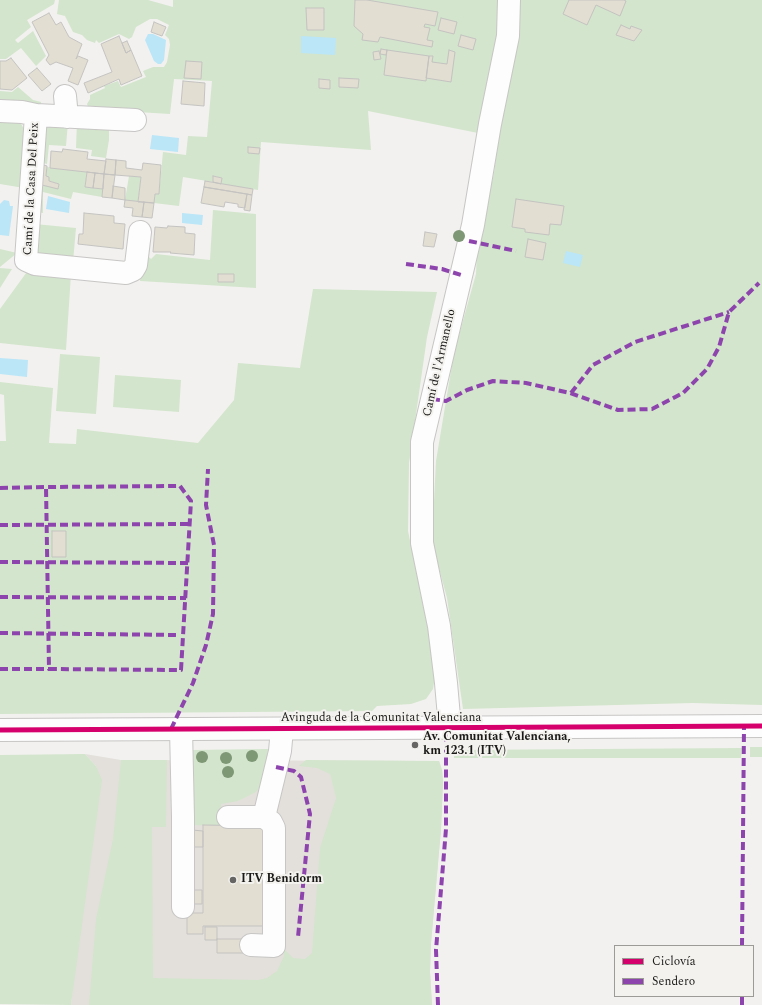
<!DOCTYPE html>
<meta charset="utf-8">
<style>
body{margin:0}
#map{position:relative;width:762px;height:1005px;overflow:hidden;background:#f2f1ef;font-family:Spectral,serif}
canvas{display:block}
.legend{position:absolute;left:614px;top:945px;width:140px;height:52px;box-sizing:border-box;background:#f3f2ee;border:1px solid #9c9b98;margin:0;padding:5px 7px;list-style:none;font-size:12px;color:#1a1918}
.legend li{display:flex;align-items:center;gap:8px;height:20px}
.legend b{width:20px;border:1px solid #9c9b98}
</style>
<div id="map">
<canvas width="762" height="1005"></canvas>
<ul class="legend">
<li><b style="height:5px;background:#d6006c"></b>Ciclovía</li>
<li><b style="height:5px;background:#8e44ad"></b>Sendero</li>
</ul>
</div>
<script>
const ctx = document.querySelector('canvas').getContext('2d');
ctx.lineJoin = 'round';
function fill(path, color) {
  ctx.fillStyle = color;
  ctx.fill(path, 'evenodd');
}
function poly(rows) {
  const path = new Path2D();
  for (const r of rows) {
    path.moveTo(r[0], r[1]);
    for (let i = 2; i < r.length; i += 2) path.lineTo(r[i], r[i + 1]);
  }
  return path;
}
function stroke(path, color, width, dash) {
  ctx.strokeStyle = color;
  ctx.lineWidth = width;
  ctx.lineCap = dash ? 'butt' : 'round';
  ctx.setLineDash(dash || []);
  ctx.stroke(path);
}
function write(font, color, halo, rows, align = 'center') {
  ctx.font = font + ' Spectral,serif';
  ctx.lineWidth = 4;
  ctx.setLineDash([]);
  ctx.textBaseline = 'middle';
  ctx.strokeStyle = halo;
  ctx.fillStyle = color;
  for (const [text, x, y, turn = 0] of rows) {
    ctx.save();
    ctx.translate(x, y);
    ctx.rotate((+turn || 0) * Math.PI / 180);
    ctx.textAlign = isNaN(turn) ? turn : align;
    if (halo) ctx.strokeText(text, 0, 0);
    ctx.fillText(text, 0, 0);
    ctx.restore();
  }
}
const built = poly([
 [85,754,121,760,439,761,442,770,443,781,441,829,431,943,430,972,432,1005,71,1005,96,766]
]);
const green = poly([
 [0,0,55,0,54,4,27,20,31,27,15,40,18,43,33,31,46,56,36,66,21,48,6,59,0,59],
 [59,0,148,0,173,7,173,0,502,0,501,27,478,133,368,111,371,150,261,142,258,190,221,184,222,178,214,176,213,182,183,177,179,206,154,203,155,194,159,194,163,152,186,155,188,136,207,137,212,81,174,79,170,114,89,109,87,104,90,99,90,95,105,88,104,86,118,81,121,87,146,77,143,71,153,67,164,67,167,62,170,45,169,39,165,35,169,25,157,19,150,19,136,27,132,37,129,39,119,34,99,43,96,40,95,43,87,40,82,35,73,32,65,16,57,14],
 [516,0,762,0,762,705,693,703,463,709,447,598,432,542,436,461,454,353,476,274,477,251,494,173],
 [18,87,33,100,41,102,41,106,0,104,0,91,12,92],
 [0,118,12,119,21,124,26,132,24,188,0,184],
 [68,122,66,146,49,145,47,164,40,162,38,184,59,188,59,184,49,181,49,177,46,176,47,167,87,172,85,187,103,189,102,197,73,192,71,199,43,192,43,213,35,212,41,125],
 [77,122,109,125,109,140,106,158,91,156,92,150,76,148],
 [129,176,141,177,138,202,125,200],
 [213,210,256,214,256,288,140,281,143,263,149,257,151,259,156,254,210,260],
 [35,224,76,228,73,262,37,257],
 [0,249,17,253,0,267],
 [0,268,12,269,0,288],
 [29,269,71,274,66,350,0,343,0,309],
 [313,289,437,292,427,337,409,463,408,531,436,669,433,689,426,699,411,704,377,706,372,711,0,714,0,441,6,441,4,395,0,394,0,382,53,388,49,443,76,444,77,429,198,443,234,400,238,363,300,368],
 [60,354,100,357,96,414,56,411],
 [115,375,181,380,179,412,113,407],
 [750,747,762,747,762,757,750,757],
 [742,748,741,758,454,758,454,750],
 [268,749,265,780,256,792,238,801,221,804,220,826,193,825,192,750],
 [85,754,96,766,102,780,71,1005,0,1004,0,755],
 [121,760,167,760,166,827,152,827,153,978,258,980,267,978,277,971,284,956,284,949,293,958,305,959,312,953,320,848,336,798,330,774,317,768,299,766,306,760,439,761,442,770,443,781,441,829,431,943,430,972,432,1005,89,1005,96,919,113,839]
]);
const water = poly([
 [148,34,153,34,166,40,164,60,161,64,158,64,154,61,145,40],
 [301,36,336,38,335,55,301,53],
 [152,135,179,138,178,152,150,149],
 [48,196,70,202,69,213,46,209],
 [4,200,9,201,10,206,13,206,9,236,0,235,0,204],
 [182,213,203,215,202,225,182,223],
 [566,251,583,255,580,267,563,263],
 [0,358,28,360,27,377,0,374]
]);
const building = poly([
 [355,0,367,0,438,12,435,26,425,24,424,27,430,28,427,40,433,41,432,47,380,37,378,42,362,40,363,34,354,26,355,0],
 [569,0,624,0,626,1,620,16,596,5,587,25,563,14,569,0],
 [306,8,324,8,324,30,307,30,306,8],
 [49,13,56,25,61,22,69,37,82,44,76,59,78,56,88,60,78,85,68,81,73,68,56,62,50,65,46,60,49,55,32,22,49,13],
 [441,18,457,22,454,34,438,30,441,18],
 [154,22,166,27,162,36,151,32,154,22],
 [621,25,630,29,631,26,642,30,634,41,616,35,621,25],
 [461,35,476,39,473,50,458,46,461,35],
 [119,36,126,53,131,50,142,76,121,85,119,79,88,93,84,83,112,72,101,44,119,36],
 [127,41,131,50,126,53,122,43,127,41],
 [381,49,387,50,386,55,380,54,381,49],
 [387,50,429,56,426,81,384,75,387,50],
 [449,50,455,52,451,82,426,78,429,56,433,56,432,62,447,64,449,50],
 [379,51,381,59,374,60,373,52,379,51],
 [11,58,27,78,12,90,0,89,0,61,6,61,11,58],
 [186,61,202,62,201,79,184,78,186,61],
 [37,68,51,84,42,91,28,75,37,68],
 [339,78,359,79,358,88,339,87,339,78],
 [319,79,330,80,330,89,319,88,319,79],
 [183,81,205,83,204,106,181,104,183,81],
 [248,147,260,148,259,154,248,153,248,147],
 [63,149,88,152,87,159,106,161,104,174,50,168,51,151,62,152,63,149],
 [106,159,116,160,115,175,104,174,106,159],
 [116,160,126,161,126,168,142,170,143,163,161,165,159,194,155,194,154,203,138,202,141,177,115,175,116,160],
 [40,164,47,166,46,176,49,177,49,181,59,184,58,189,38,184,40,164],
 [87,172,95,173,93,188,85,187,87,172],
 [95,173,104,174,103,189,93,188,95,173],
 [104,174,115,175,112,198,102,197,104,174],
 [213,176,222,178,221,184,213,182,213,176],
 [205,181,253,189,252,195,204,187,205,181],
 [113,186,125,188,125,200,112,198,113,186],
 [204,187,247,194,245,208,238,207,238,204,225,202,224,207,201,203,204,187],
 [247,194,252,195,250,211,244,210,247,194],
 [516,199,564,206,561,225,550,224,549,235,525,232,525,229,512,227,516,199],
 [125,200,144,202,142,217,132,216,133,208,124,207,125,200],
 [144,202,154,203,152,218,142,217,144,202],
 [84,213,114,216,114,223,125,224,123,249,78,244,79,234,83,234,84,213],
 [168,226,185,227,185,233,195,234,194,255,170,253,171,252,153,252,155,227,167,228,168,226],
 [425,232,437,234,434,247,423,246,425,232],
 [528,239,546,243,543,260,525,257,528,239],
 [218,274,234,274,234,282,218,282,218,274],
 [52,531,66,531,66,557,52,557,52,531],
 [203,825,264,826,263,926,203,926,203,934,187,934,187,913,203,913,203,825],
 [192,830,203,831,203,847,192,847,192,830],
 [187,890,202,890,202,904,187,904,187,890],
 [205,927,217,927,217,940,205,940,205,927],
 [217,939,246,939,246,953,217,953,217,939]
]);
const minor = poly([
 [65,96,67,117],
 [0,111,22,112,36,115,26,260,35,264,126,273,133,270,136,265,140,232],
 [36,115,135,120],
 [450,728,446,683,439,626,422,543,422,442,473,225,490,124,508,36,509,0],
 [181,729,183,817,183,907],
 [228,817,264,817],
 [251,945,274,946,274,828,271,822,264,817,280,751,282,729]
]);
const major = poly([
 [0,730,762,726]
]);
const quiet = poly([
 [469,241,516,251],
 [406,264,442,269,461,275],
 [571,393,593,365,635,342,729,312],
 [432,399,446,401,467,390,493,381,526,383,570,393,618,410,652,409,683,393,707,369,719,347,729,312,759,283],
 [180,486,191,501,181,670,49,669,46,487,180,486],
 [0,488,46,487],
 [0,525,190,524],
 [0,562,188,563],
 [0,597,186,598],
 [0,633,179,635],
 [0,669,49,669],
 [171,729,193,683,206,645,213,614,214,545,206,505,208,469],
 [276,767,294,771,301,777,310,814,298,937],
 [742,946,744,726],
 [438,1005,436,950,446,829,446,728],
 [742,1005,742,996]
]);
const cycleway = poly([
 [0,730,762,726]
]);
const trees = [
 [459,236],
 [252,756],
 [202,757],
 [226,758],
 [228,772]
];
const markers = [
 [415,745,4,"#666563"],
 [233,880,4,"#666563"]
];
const streetNames = [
 ["Camí de la Casa Del Peix",32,189,-87],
 ["Camí de l'Armanello",440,363,-77],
 ["Avinguda de la Comunitat Valenciana",381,719]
];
const poiNames = [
 ["Av. Comunitat Valenciana,",423,738],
 ["km 123.1 (ITV)",423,752],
 ["ITV Benidorm",241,880]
];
fill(built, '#e3e0db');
fill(green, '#d3e5cc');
fill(water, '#bae6f7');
fill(building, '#e2ded2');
stroke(building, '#c4c3c1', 1);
stroke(minor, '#c7c6c5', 24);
stroke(major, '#c7c6c5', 24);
stroke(minor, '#fdfdfd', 22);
stroke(major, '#fdfdfd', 22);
stroke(quiet, '#8e44ad', 4, [8, 4]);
stroke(cycleway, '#d6006c', 5);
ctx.fillStyle = '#7e9775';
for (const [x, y] of trees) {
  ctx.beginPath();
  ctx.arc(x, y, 6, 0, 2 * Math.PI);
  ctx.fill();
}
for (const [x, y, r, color] of markers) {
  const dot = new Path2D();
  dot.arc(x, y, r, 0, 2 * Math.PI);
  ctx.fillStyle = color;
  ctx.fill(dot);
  stroke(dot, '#f3f2ee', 1.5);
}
write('12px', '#1a1918', '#f3f2ee', streetNames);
write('bold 12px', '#1a1918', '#f3f2ee', poiNames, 'left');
</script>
